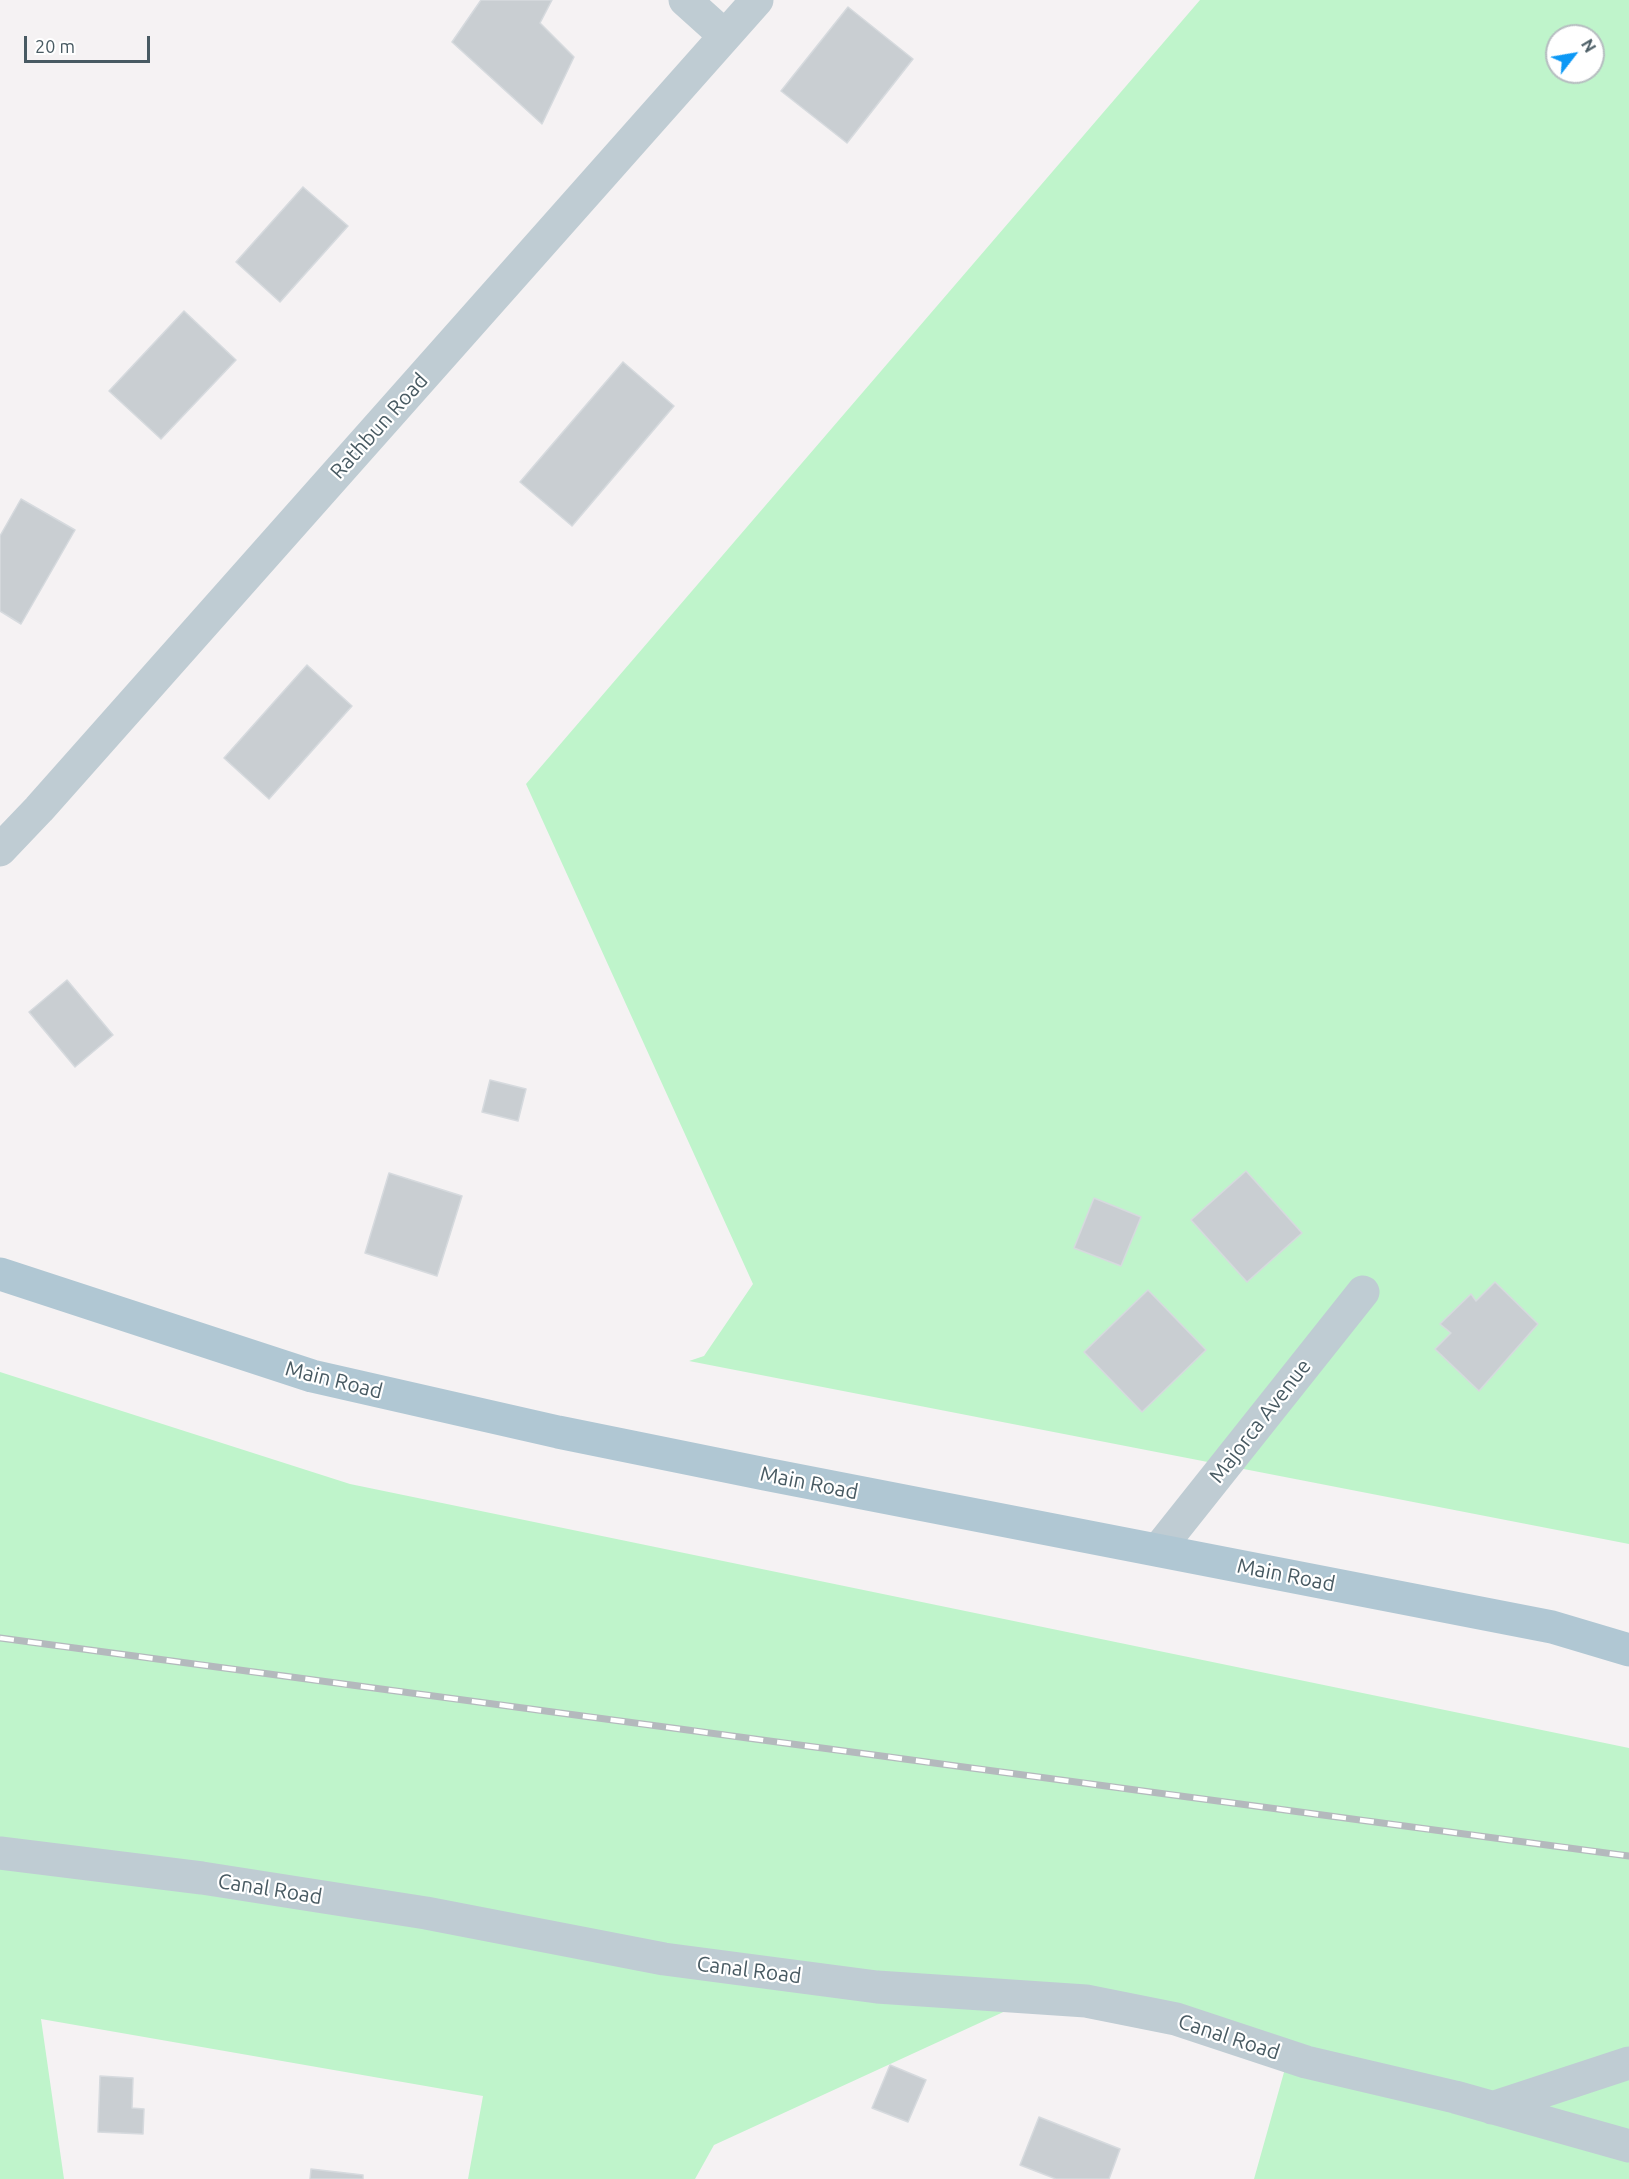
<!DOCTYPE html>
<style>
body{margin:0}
#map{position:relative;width:1629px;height:2179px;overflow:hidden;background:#f5f2f3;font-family:Ubuntu,sans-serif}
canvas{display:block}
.north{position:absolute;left:1545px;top:24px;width:60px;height:60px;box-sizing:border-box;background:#fff;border:2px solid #b6bdc0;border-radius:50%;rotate:59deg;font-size:16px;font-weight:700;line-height:24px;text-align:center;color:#485a62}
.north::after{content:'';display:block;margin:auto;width:21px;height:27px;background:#0c98f5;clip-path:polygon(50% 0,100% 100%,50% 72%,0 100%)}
.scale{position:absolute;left:24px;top:36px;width:126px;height:27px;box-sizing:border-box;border:3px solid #485a62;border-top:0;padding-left:8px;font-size:18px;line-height:21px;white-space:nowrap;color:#485a62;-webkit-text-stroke:4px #fff;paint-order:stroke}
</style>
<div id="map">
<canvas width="1629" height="2179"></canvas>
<div class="north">N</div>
<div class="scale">20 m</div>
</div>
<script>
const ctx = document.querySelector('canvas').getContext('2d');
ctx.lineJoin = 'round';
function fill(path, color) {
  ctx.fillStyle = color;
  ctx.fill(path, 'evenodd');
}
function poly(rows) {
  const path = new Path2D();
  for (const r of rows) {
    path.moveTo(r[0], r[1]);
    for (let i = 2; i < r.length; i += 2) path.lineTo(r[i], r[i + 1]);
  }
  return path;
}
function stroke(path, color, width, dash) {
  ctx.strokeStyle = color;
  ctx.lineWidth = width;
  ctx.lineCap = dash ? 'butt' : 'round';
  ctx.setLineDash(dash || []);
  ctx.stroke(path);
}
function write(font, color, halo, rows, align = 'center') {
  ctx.font = font + ' Ubuntu,sans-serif';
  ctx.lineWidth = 4.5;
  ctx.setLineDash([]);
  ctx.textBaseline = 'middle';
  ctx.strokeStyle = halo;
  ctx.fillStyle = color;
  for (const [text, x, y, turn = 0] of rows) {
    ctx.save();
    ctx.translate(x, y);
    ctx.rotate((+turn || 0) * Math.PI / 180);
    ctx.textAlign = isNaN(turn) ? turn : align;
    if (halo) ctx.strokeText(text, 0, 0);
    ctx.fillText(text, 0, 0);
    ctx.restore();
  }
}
const green = poly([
 [1200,0,1629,0,1629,1544,689,1361,704,1356,753,1284,526,784],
 [1557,36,1593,36,1593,72,1557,72],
 [0,1372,350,1484,1629,1748,1629,2179,1254,2179,1288,2058,1036,1997,714,2145,695,2179,468,2179,483,2096,41,2019,64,2179,0,2179]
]);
const building = poly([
 [481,0,552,0,540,23,574,57,542,124,452,42,481,0],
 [848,7,913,59,847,143,781,91,848,7],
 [303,187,348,226,280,302,236,262,303,187],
 [184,311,236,360,161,439,109,391,184,311],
 [623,362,674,406,572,526,520,482,623,362],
 [21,499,75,530,21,624,0,611,0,536,21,499],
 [307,665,352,706,269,799,224,758,307,665],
 [67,980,113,1035,75,1067,29,1012,67,980],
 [490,1080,526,1089,518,1121,482,1112,490,1080],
 [1246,1171,1302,1233,1247,1282,1191,1220,1246,1171],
 [389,1173,462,1196,437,1276,365,1253,389,1173],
 [1094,1198,1141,1217,1121,1266,1074,1248,1094,1198],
 [1495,1282,1538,1324,1479,1391,1435,1349,1451,1333,1440,1324,1471,1294,1476,1301,1495,1282],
 [1148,1290,1206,1350,1142,1412,1084,1352,1148,1290],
 [890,2065,926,2080,908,2122,872,2108,890,2065],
 [100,2076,133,2078,132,2108,144,2109,143,2134,98,2132,100,2076],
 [1039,2117,1120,2149,1109,2179,1056,2179,1020,2165,1039,2117],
 [311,2169,363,2175,363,2179,310,2179,311,2169]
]);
const minor = poly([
 [685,0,725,36],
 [0,850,39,809,757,0],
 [1158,1550,1363,1292],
 [0,1853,202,1878,426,1913,664,1959,877,1987,1086,2001,1176,2019,1306,2062,1455,2097,1629,2146],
 [1492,2108,1629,2063]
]);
const major = poly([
 [0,1274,312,1376,558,1432,765,1474,1552,1627,1629,1650]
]);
const rail = poly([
 [0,1638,1629,1856]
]);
const streetNames = [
 ["Rathbun Road",379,426,-48],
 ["Main Road",334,1380,14],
 ["Majorca Avenue",1260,1421,-52],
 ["Main Road",809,1483,11],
 ["Main Road",1286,1575,11],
 ["Canal Road",270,1889,9],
 ["Canal Road",749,1970,7],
 ["Canal Road",1229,2037,18]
];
fill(green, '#bff4cb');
fill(building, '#c9ced2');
stroke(building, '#d6dade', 1.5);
stroke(minor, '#bfccd3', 33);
stroke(major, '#b0c7d3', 33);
stroke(rail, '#b4b9bd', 7);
stroke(rail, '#fff', 4.5, [14]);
write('21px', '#485a62', '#fff', streetNames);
</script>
